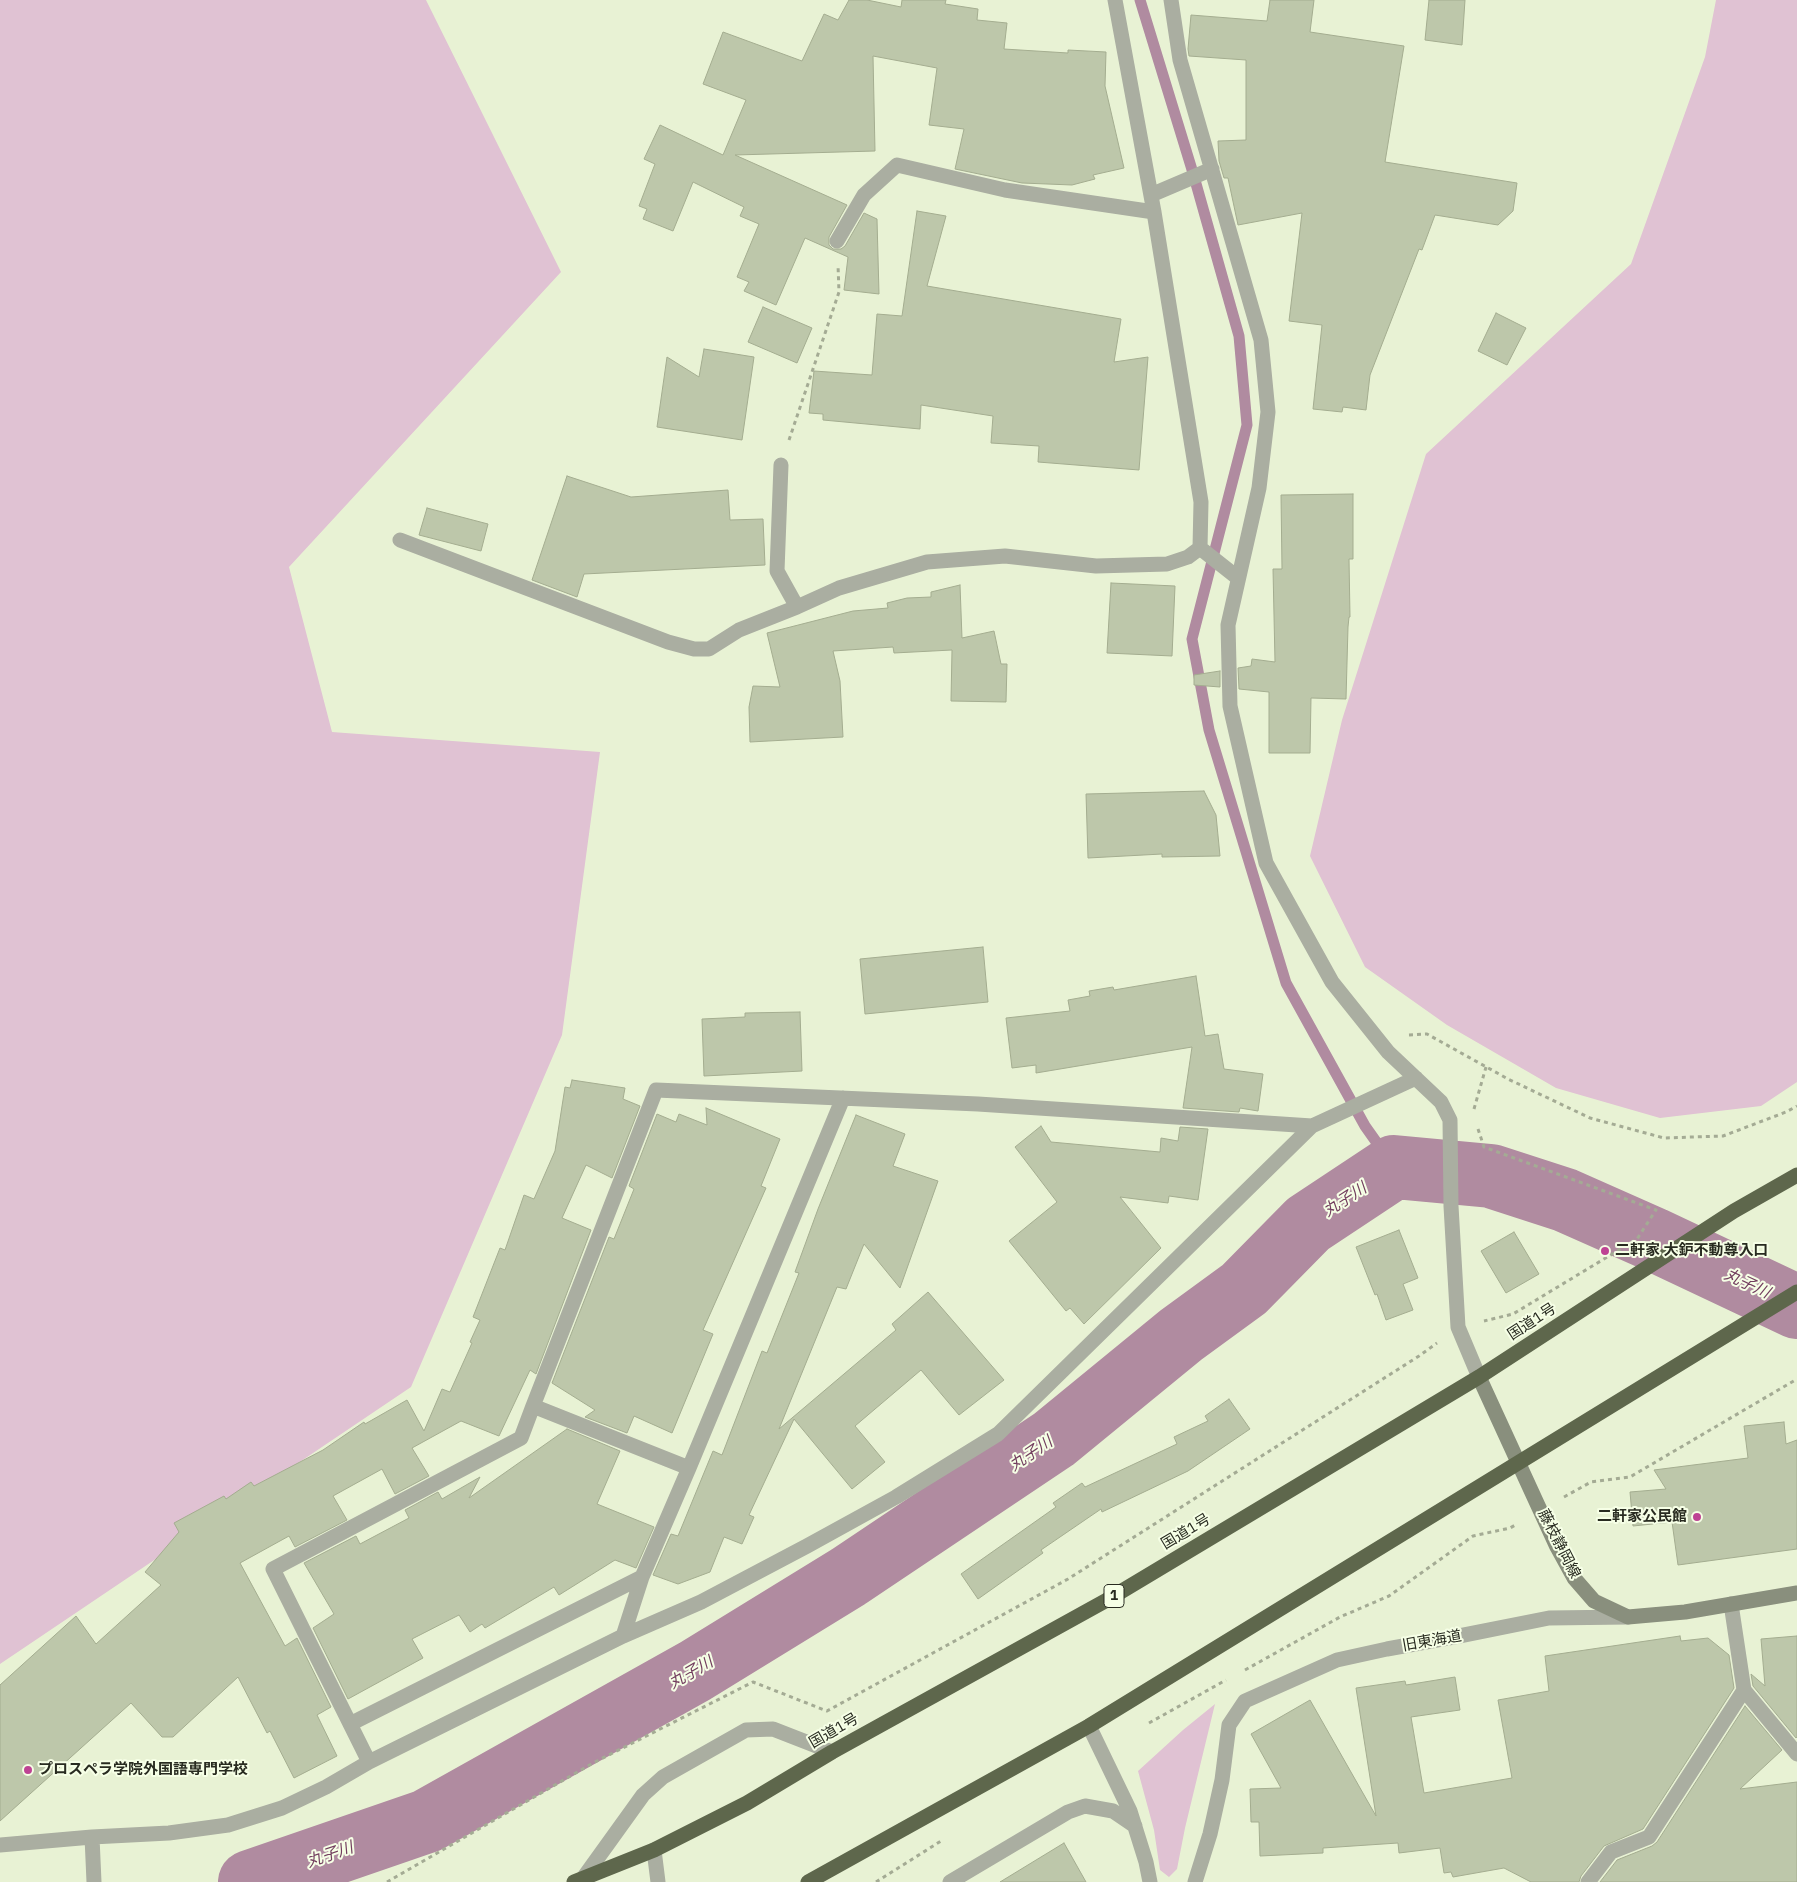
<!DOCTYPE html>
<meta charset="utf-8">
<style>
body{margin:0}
canvas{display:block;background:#e8f2d4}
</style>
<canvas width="1797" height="1882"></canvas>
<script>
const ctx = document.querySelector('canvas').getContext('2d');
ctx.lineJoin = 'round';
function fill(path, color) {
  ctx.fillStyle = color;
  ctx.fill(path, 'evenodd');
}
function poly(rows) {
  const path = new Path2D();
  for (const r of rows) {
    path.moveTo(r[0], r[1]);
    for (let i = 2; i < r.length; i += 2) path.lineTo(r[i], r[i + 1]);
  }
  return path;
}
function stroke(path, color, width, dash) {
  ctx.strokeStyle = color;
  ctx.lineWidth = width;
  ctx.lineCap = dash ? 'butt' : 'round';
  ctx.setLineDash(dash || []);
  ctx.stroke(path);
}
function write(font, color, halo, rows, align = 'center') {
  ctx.font = font + ' "IBM Plex Sans","Noto Sans JP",sans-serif';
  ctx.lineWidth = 4;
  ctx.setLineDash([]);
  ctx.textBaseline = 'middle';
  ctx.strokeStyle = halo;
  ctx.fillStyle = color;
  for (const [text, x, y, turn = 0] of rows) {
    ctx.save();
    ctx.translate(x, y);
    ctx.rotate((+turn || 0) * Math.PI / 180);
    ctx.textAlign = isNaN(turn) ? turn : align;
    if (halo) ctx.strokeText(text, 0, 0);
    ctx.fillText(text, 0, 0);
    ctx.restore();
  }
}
const green = poly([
 [0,0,426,0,561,272,289,567,332,732,600,752,562,1035,411,1387,0,1664],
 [1716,0,1797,0,1797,1082,1761,1106,1660,1118,1556,1088,1447,1025,1365,967,1310,856,1342,720,1426,454,1631,264,1705,57],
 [1215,1704,1185,1828,1177,1869,1169,1877,1160,1870,1154,1830,1138,1771,1183,1730]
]);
const stream = poly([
 [1140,0,1193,173,1239,336,1247,425,1192,639,1209,730,1286,983,1365,1126,1394,1167]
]);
const river = poly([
 [250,1882,427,1821,695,1671,848,1577,1054,1439,1181,1335,1244,1289,1308,1224,1394,1167,1491,1176,1565,1200,1653,1239,1797,1307]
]);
const building = poly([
 [849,0,867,0,901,7,902,0,946,0,945,4,978,9,977,20,1007,23,1004,49,1068,53,1068,50,1106,52,1105,86,1124,168,1093,175,1095,179,1072,185,1022,183,955,169,964,129,929,125,937,68,873,56,875,151,735,155,847,205,829,237,829,245,833,249,841,249,845,246,864,213,877,219,879,294,844,290,848,257,805,238,776,305,744,291,749,282,737,277,759,224,740,216,744,207,693,182,673,231,643,219,647,209,639,206,655,164,644,159,660,125,723,155,746,100,703,84,723,32,802,61,824,14,838,20,849,0],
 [1270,0,1314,0,1310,32,1404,46,1385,162,1517,183,1513,211,1498,225,1435,215,1422,250,1419,249,1370,375,1366,410,1343,407,1342,412,1313,409,1322,325,1289,321,1302,213,1238,225,1228,178,1224,178,1219,161,1218,141,1246,140,1246,60,1189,56,1188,49,1191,15,1267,21,1270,0],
 [1429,0,1465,0,1462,45,1425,40,1429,0],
 [917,211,946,216,927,286,1121,319,1114,362,1148,357,1139,470,1038,462,1039,446,991,443,993,416,921,405,920,429,823,420,823,414,809,413,814,371,872,375,877,314,902,316,917,211],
 [763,307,812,328,797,363,748,342,763,307],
 [1496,313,1526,328,1507,365,1478,351,1496,313],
 [704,349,754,357,742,440,657,427,667,357,699,377,704,349],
 [567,476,631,497,728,490,730,520,763,519,765,565,584,574,577,597,532,580,567,476],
 [1353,494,1353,559,1349,559,1350,617,1349,617,1348,627,1346,699,1311,698,1310,753,1269,753,1269,692,1239,689,1238,668,1251,666,1252,659,1275,662,1273,569,1282,569,1281,495,1353,494],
 [427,508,488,524,481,551,419,535,427,508],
 [1111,583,1175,586,1172,656,1107,653,1111,583],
 [960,585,962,638,994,631,1001,664,1007,664,1006,702,951,701,952,650,894,653,893,647,833,651,840,681,843,737,750,742,749,707,753,686,780,687,767,633,853,611,888,608,887,603,907,598,931,597,931,592,960,585],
 [1220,671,1220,687,1194,685,1194,675,1220,671],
 [1204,791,1216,815,1220,856,1162,857,1162,854,1088,858,1086,794,1204,791],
 [983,947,988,1002,865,1014,860,959,983,947],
 [1196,976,1205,1036,1218,1034,1224,1069,1263,1074,1258,1111,1240,1108,1239,1112,1183,1108,1192,1047,1036,1073,1036,1065,1012,1068,1006,1018,1070,1011,1068,1000,1090,996,1089,991,1113,987,1114,990,1196,976],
 [800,1012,802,1071,704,1076,702,1019,745,1017,745,1013,800,1012],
 [572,1080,625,1088,623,1099,640,1106,612,1178,586,1165,562,1218,591,1230,536,1374,530,1370,499,1436,461,1421,412,1448,429,1476,395,1494,382,1469,333,1496,347,1520,295,1547,289,1536,240,1563,285,1646,297,1638,331,1707,317,1715,337,1756,294,1778,270,1731,267,1733,238,1677,173,1737,162,1737,131,1703,0,1821,0,1685,76,1616,96,1644,161,1585,145,1572,179,1532,174,1523,224,1496,226,1499,251,1482,254,1486,323,1450,364,1422,365,1424,407,1400,424,1431,442,1389,450,1392,472,1343,470,1342,480,1320,473,1317,500,1248,505,1250,524,1195,534,1199,555,1151,565,1087,570,1088,572,1080],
 [706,1108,780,1139,761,1186,766,1188,703,1330,713,1334,672,1433,634,1416,627,1433,585,1417,595,1410,552,1383,609,1237,614,1239,634,1189,629,1186,657,1114,676,1122,679,1114,707,1125,706,1108],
 [856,1115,905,1134,893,1166,938,1181,900,1288,864,1244,846,1289,837,1287,779,1429,896,1330,892,1324,928,1292,1004,1380,959,1415,921,1370,855,1426,885,1462,852,1489,794,1419,749,1515,754,1517,742,1544,724,1537,710,1572,678,1584,653,1575,671,1534,678,1536,713,1451,722,1455,762,1351,767,1353,799,1273,795,1272,818,1209,856,1115],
 [1041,1126,1051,1142,1160,1152,1161,1138,1178,1141,1180,1127,1208,1129,1198,1200,1169,1196,1168,1203,1120,1197,1161,1248,1084,1324,1070,1308,1066,1311,1009,1241,1057,1202,1015,1147,1041,1126],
 [1399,1230,1418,1278,1403,1284,1413,1310,1386,1320,1377,1294,1375,1295,1356,1247,1399,1230],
 [1514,1232,1539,1274,1506,1293,1481,1251,1514,1232],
 [1229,1399,1250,1429,1188,1471,1102,1512,1101,1509,1041,1550,1043,1553,978,1599,961,1574,1056,1507,1053,1503,1082,1483,1085,1487,1177,1444,1174,1437,1208,1421,1205,1416,1229,1399],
 [1784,1422,1786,1444,1797,1440,1797,1549,1678,1565,1672,1522,1633,1526,1630,1492,1666,1489,1654,1470,1748,1458,1744,1426,1784,1422],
 [567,1429,620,1451,597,1504,654,1527,636,1568,615,1560,559,1595,554,1587,485,1628,482,1624,470,1632,459,1615,412,1639,423,1658,348,1699,313,1628,334,1614,304,1563,356,1536,360,1544,409,1518,405,1510,438,1492,442,1499,480,1477,469,1498,567,1429],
 [1680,1636,1681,1641,1708,1638,1729,1655,1734,1688,1643,1829,1604,1846,1581,1876,1579,1882,1531,1882,1504,1868,1453,1877,1451,1872,1444,1873,1440,1848,1399,1853,1398,1843,1323,1848,1323,1853,1260,1856,1259,1822,1251,1822,1250,1789,1281,1788,1251,1734,1310,1700,1376,1816,1356,1688,1405,1681,1406,1685,1455,1677,1460,1710,1411,1717,1424,1793,1512,1778,1498,1700,1549,1691,1545,1656,1680,1636],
 [1797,1636,1797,1737,1796,1738,1753,1686,1751,1674,1765,1686,1761,1639,1797,1636],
 [1745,1706,1782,1750,1740,1789,1797,1782,1797,1882,1600,1882,1617,1860,1652,1846,1657,1842,1745,1706],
 [1064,1843,1086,1882,1000,1882,1064,1843]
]);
const path = poly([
 [789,440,839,292,838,265],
 [1409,1035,1427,1034,1508,1079,1590,1118,1664,1138,1723,1136,1786,1112,1797,1106],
 [1474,1109,1486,1067],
 [1478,1129,1484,1147,1656,1210,1637,1239,1513,1314,1484,1321],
 [1564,1497,1591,1482,1630,1477,1797,1379],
 [1245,1670,1340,1617,1389,1596,1473,1536,1510,1528,1517,1524],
 [1149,1723,1226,1680],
 [387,1882,593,1763,753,1682,827,1711,1068,1579,1419,1356,1437,1343],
 [876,1882,941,1841]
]);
const lane = poly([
 [1744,1690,1797,1754],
 [584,1877,643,1795,663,1777,746,1730,773,1729,832,1752],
 [1588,1882,1611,1852,1649,1837,1744,1690,1731,1604]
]);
const street = poly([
 [1171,0,1180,60,1261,340,1268,412,1259,488,1228,625,1230,706,1266,863,1332,982,1388,1052,1441,1102,1450,1120,1451,1206,1458,1327,1479,1377],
 [1151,195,1212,169],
 [837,241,864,195,897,165,1005,190,1154,212],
 [781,465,777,571,797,607],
 [400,540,668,642,694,649,709,649,739,630,797,607,839,588,927,562,1005,556,1096,566,1167,564,1188,557,1200,548,1201,502,1154,212,1115,0],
 [1200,548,1238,578],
 [689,1468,533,1406,656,1090,978,1104,1312,1126],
 [623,1636,642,1577,689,1468,843,1098],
 [350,1724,642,1577],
 [1089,1726,1130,1811,1146,1862,1150,1882],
 [369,1762,273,1569,521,1438,533,1406],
 [92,1837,94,1882],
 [0,1845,92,1837,169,1833,228,1825,282,1808,326,1787,369,1762,623,1636,701,1602,807,1546,896,1497,998,1434,1312,1126,1416,1078],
 [654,1850,658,1882],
 [950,1882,1068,1812,1085,1806,1113,1811,1135,1826],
 [1195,1882,1210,1834,1222,1780,1229,1725,1245,1701,1337,1660,1387,1649,1459,1636,1549,1618,1628,1617]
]);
const secondary = poly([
 [1479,1377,1557,1547,1574,1578,1594,1601,1628,1617,1685,1612,1797,1593]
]);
const highway = poly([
 [574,1882,654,1850,747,1803,832,1752,1107,1600,1479,1377,1734,1211,1797,1175],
 [808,1882,1089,1726,1797,1292]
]);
const markers = [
 [1605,1251,5,"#be4394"],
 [1697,1517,5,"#be4394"],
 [28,1770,5,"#be4394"]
];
const shields = [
 [1114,1596,20]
];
const shieldNames = [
 ["1",1114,1596]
];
const poiNames = [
 ["二軒家 大鈩不動尊入口",1615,1251],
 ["二軒家公民館",1687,1517,"right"],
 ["プロスペラ学院外国語専門学校",38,1770]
];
const streetNames = [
 ["国道1号",1532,1322,-33],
 ["国道1号",1186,1532,-31],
 ["藤枝静岡線",1559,1544,63],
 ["旧東海道",1432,1641,-10],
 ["国道1号",834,1731,-30]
];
const waterNames = [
 ["丸子川",1345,1200,-33],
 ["丸子川",1747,1284,25],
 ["丸子川",1031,1454,-34],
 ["丸子川",691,1673,-30],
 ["丸子川",330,1855,-19]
];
fill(green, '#e0c2d3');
stroke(stream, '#b08ba0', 11);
stroke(river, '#b08ba0', 64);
fill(building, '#bdc7aa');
stroke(building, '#a4ad90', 1);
stroke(path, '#a4ab94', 3, [4, 4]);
stroke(lane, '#aaaea1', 15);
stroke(street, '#aaaea1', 15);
stroke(secondary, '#898f7d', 15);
stroke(highway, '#5e674c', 15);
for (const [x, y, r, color] of markers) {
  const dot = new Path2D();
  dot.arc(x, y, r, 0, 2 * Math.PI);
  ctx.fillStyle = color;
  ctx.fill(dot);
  stroke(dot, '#f6ffe6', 2);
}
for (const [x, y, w] of shields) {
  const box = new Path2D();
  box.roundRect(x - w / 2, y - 11.5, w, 23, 4);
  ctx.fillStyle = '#f6ffe6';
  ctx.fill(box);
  stroke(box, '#282b20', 1);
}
write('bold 14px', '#282b20', null, shieldNames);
write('bold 15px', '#282b20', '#f6ffe6', poiNames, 'left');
write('15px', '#282b20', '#f6ffe6', streetNames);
write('italic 16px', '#723e5e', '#f6ffe6', waterNames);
</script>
